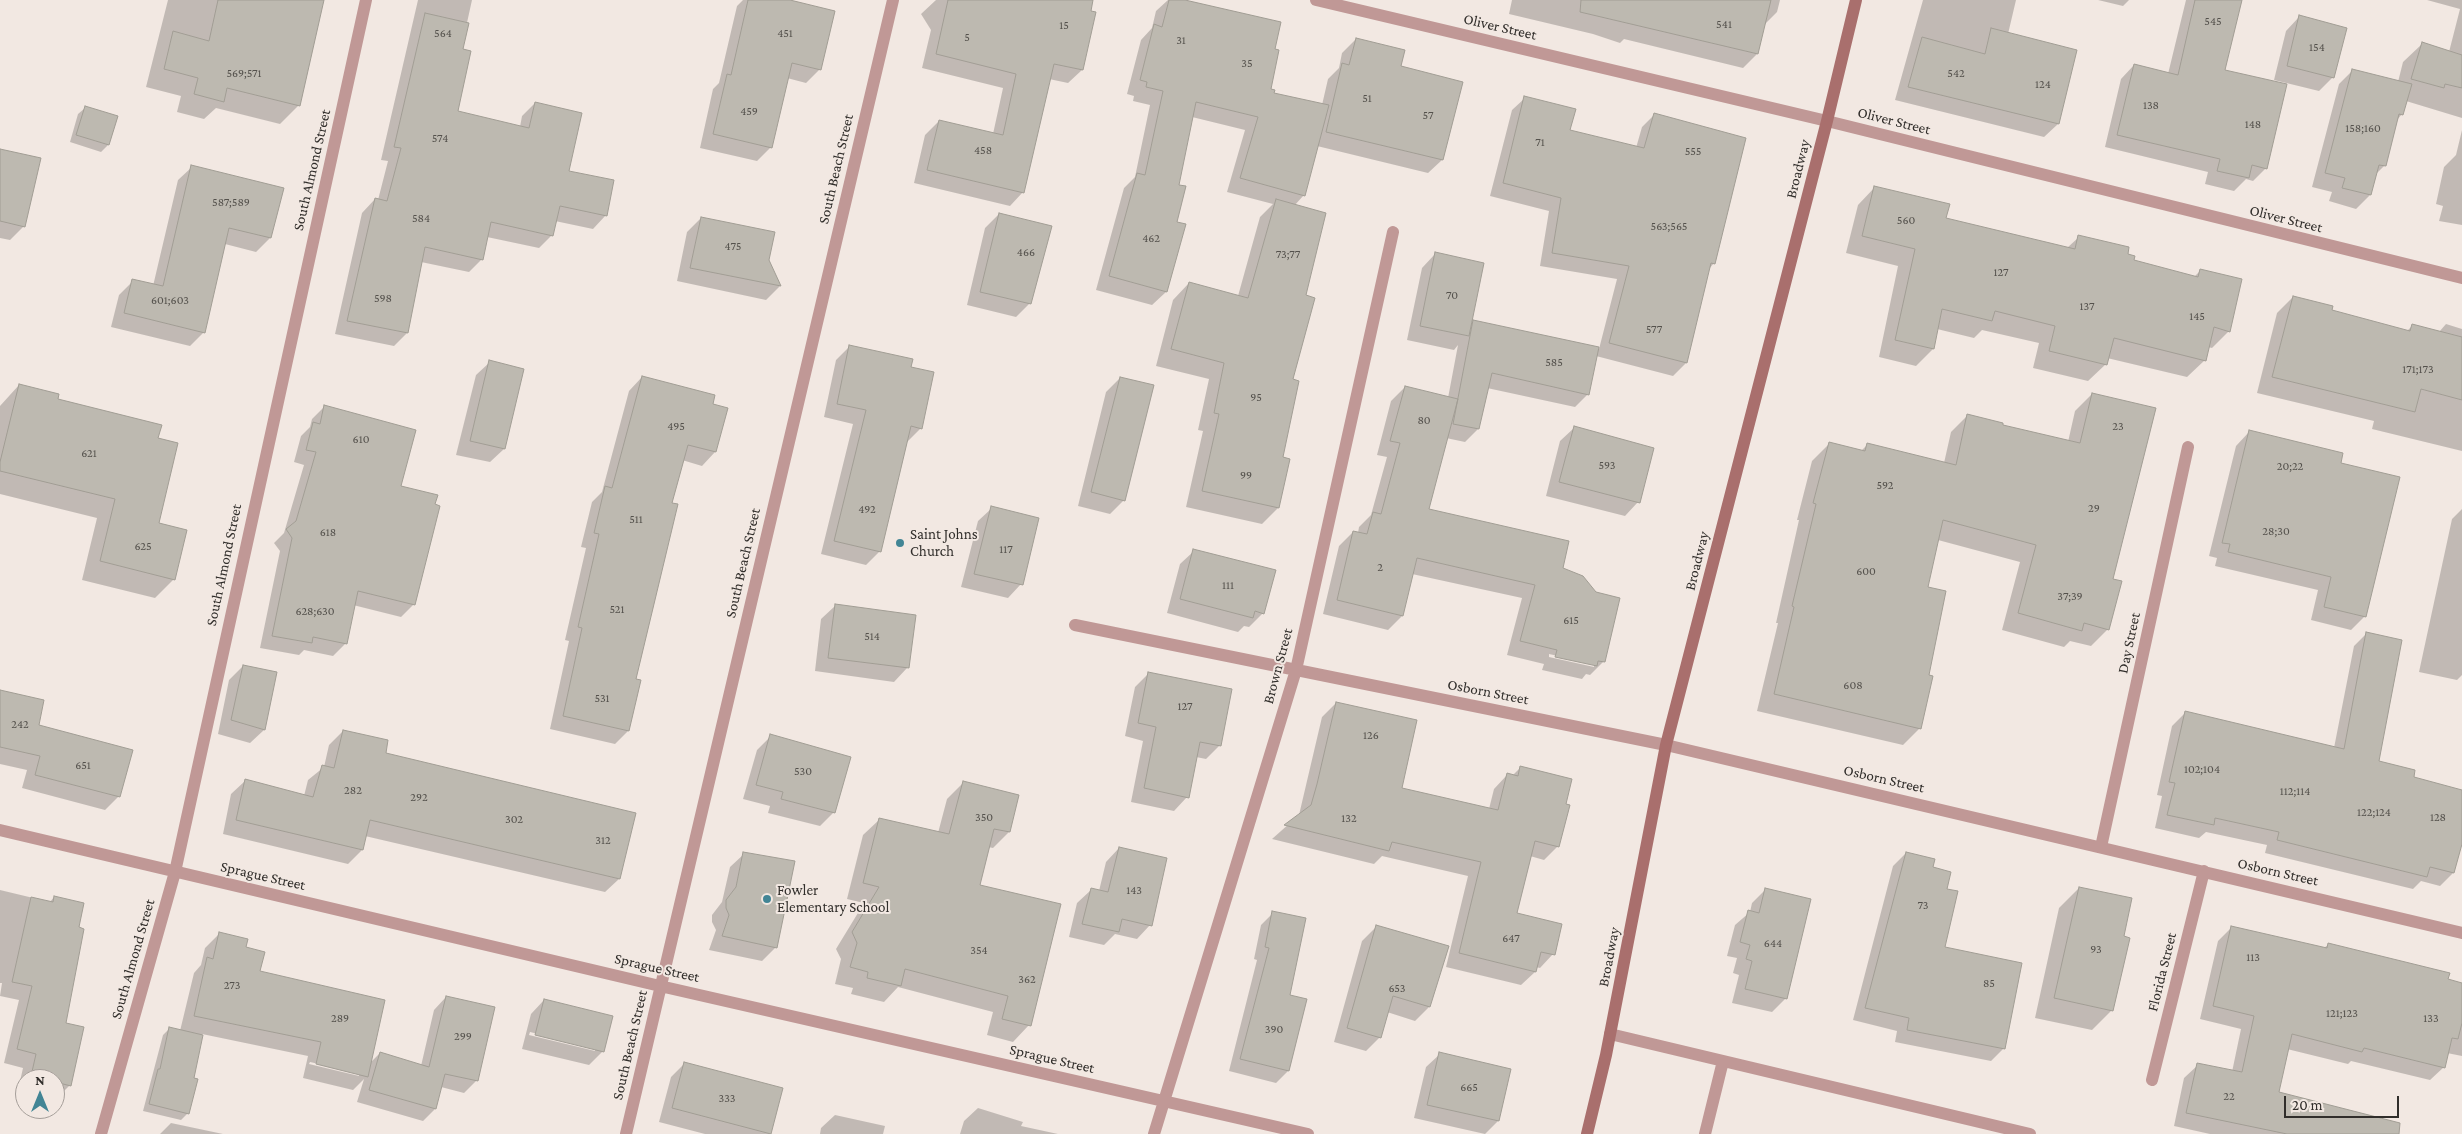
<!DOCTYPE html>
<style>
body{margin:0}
#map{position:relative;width:2462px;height:1134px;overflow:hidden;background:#f2e8e2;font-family:"Crimson Pro",serif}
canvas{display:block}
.north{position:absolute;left:15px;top:1069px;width:50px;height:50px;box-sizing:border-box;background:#f2e8e2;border:1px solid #a59e99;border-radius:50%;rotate:0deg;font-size:14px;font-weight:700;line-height:20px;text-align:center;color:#312e2b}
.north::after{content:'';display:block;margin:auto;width:18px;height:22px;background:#428595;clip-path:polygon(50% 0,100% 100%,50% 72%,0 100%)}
.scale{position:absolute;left:2284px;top:1096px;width:115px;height:22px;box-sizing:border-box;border:2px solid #312e2b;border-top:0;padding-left:6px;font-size:15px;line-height:18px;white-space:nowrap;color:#312e2b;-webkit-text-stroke:4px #f2e8e2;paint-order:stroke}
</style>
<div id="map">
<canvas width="2462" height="1134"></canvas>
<div class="north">N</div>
<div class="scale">20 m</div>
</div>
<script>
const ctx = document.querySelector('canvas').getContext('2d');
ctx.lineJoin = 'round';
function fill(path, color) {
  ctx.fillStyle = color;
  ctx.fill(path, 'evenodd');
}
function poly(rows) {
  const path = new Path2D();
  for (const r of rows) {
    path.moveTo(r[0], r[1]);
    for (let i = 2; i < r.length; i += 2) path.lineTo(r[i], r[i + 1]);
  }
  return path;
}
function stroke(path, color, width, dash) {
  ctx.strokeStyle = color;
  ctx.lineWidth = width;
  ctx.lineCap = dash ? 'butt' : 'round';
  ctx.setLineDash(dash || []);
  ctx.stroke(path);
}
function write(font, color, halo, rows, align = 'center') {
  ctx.font = font + ' "Crimson Pro",serif';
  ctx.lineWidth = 4;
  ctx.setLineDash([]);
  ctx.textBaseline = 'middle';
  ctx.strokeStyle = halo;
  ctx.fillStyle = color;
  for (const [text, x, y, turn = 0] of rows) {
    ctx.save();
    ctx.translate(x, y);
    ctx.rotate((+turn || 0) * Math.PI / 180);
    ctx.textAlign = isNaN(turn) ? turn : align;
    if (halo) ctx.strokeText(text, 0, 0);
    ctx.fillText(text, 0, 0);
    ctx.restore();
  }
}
const shadow = poly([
 [168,0,322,0,298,106,280,124,216,108,204,119,177,112,181,96,146,87],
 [418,0,472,0,461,50,456,112,520,127,522,116,535,103,568,172,606,215,593,229,555,221,552,235,539,248,487,237,482,259,469,272,421,262,407,333,394,346,335,334,362,213,375,199,378,200,388,161,381,160],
 [743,0,784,0,820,69,806,83,787,78,771,147,757,161,700,148,713,89,719,83,737,6],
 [1092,0,1082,70,1068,83,1049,79,1023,192,1010,206,914,183,925,135,939,121,993,134,1003,88,922,68,931,30,921,14,936,0],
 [1168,0,1181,0,1273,50,1269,90,1273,94,1322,105,1328,79,1339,68,1342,53,1356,39,1400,66,1442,160,1428,173,1317,146,1304,195,1294,206,1304,296,1281,458,1278,508,1262,524,1186,507,1203,431,1198,430,1209,379,1156,366,1173,300,1189,283,1238,296,1260,217,1273,204,1227,192,1245,130,1192,117,1178,185,1166,292,1152,305,1096,290,1124,188,1135,177,1150,105,1133,101,1134,96,1127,94,1141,40,1152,28,1156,11],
 [1512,0,1780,0,1777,12,1764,25,1757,54,1743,68,1624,39,1620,43,1593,34,1509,14],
 [1923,0,2016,0,2008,34,2058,124,2044,137,1895,100],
 [2098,0,2129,0,2123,6],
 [2186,0,2240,0,2224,71,2266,168,2253,181,2246,179,2234,191,2205,184,2208,172,2105,147,2121,79,2134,65,2168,74],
 [2427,0,2462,0,2462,118,2406,101,2402,114,2397,120,2385,165,2375,175,2370,195,2356,209,2329,201,2332,192,2312,187,2339,84,2353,70,2398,82,2403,62,2422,44,2449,52,2460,9],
 [2299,17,2333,77,2319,91,2274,80,2286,31],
 [1525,98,1569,131,1636,148,1642,127,1655,114,1714,263,1709,269,1686,363,1673,376,1596,356,1588,394,1575,407,1487,388,1478,429,1465,442,1446,438,1428,510,1561,569,1604,661,1590,675,1586,674,1582,679,1542,670,1544,664,1507,655,1522,598,1412,574,1402,616,1388,630,1323,614,1339,546,1353,532,1358,533,1359,527,1371,515,1387,457,1377,455,1391,401,1405,387,1448,398,1458,345,1454,350,1407,340,1422,268,1435,254,1470,325,1473,321,1599,349,1617,279,1540,266,1549,211,1490,196,1512,110],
 [1549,654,1594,664,1594,667,1549,657],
 [85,108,116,117,108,145,101,152,70,142,78,114],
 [2462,130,2462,225,2439,221,2443,206,2436,204,2444,167,2456,155],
 [0,150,24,226,10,240,0,238],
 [192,167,270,238,256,252,225,244,204,332,190,346,111,327,119,295,133,281,153,286,178,180],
 [1875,187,1945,219,2067,248,2079,237,2126,255,2132,261,2194,277,2200,271,2229,331,2212,348,2208,347,2205,360,2187,377,2107,358,2106,364,2088,381,2033,368,2039,343,1982,330,1974,338,1937,329,1933,349,1916,366,1879,357,1898,266,1846,253,1858,205],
 [999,214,1030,303,1016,317,967,305,985,228],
 [701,218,767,260,780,286,766,300,677,281,687,232],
 [2293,297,2330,311,2406,332,2413,325,2439,332,2446,324,2462,329,2462,451,2372,429,2374,421,2257,393,2277,313],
 [850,346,910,368,921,428,907,442,880,551,866,565,821,554,853,424,824,417,836,360],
 [490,362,504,449,490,462,456,455,476,375],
 [642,377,712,405,715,452,702,466,682,460,671,504,635,680,628,731,615,744,550,729,569,641,565,640,586,548,581,547,592,502,602,492,629,391],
 [1120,378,1124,500,1110,514,1078,506,1106,392],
 [19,385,157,439,157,524,174,579,155,598,82,580,97,518,0,494,0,406],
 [2092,394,2112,580,2108,629,2091,646,2070,641,2064,647,2002,630,2020,562,1938,540,1927,588,1928,676,1920,728,1903,745,1757,711,1778,623,1776,623,1799,520,1797,520,1812,461,1829,444,1861,451,1867,445,1944,463,1951,432,1968,415,2001,426,2068,442,2075,411],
 [325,406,399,487,414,604,401,617,353,605,346,643,333,656,304,650,299,655,260,648,280,551,274,543,284,533,304,465,294,462,301,436,310,427,312,419],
 [1574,428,1638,502,1625,516,1546,496,1560,441],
 [2249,432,2339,464,2365,616,2351,630,2311,620,2318,590,2215,566,2217,558,2209,556,2236,446],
 [992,508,1021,584,1008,598,961,587,978,521],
 [2462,509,2462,675,2457,680,2419,672,2452,519],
 [1194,551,1263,613,1249,627,1244,626,1238,632,1167,613,1180,564],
 [835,606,914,616,907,668,894,682,815,671,821,619],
 [2367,633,2378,762,2412,778,2462,791,2462,839,2453,873,2440,886,2421,881,2413,889,2265,853,2267,845,2206,832,2199,838,2155,828,2162,796,2157,795,2172,726,2185,713,2334,748,2354,646],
 [243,666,264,730,250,743,218,734,229,680],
 [1149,673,1220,745,1206,759,1196,757,1187,797,1174,811,1131,802,1143,741,1125,736,1135,687],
 [0,692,119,796,105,810,22,788,27,770,0,764],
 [1336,703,1401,789,1489,809,1494,789,1507,775,1512,776,1520,768,1565,805,1558,846,1544,860,1530,856,1516,914,1553,954,1540,968,1536,967,1535,972,1521,985,1446,967,1468,876,1382,856,1374,864,1272,839,1299,815,1322,717],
 [343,731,384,754,619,879,605,892,365,836,362,850,348,864,223,834,231,794,245,781,304,796,308,780,324,767,329,745],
 [771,736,834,812,820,826,768,813,770,806,743,799,757,750],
 [963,783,1017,796,1009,832,993,848,988,847,978,886,1029,1025,1013,1042,987,1035,993,1012,898,987,884,1002,851,994,853,988,835,984,841,959,836,949,864,903,847,899,863,835,880,819,938,833,947,799],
 [1119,848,1150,925,1137,939,1115,934,1104,945,1069,937,1077,903,1091,890,1099,891,1106,862],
 [1906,853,1931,868,1944,948,2004,1048,1991,1061,1895,1042,1897,1031,1853,1020,1893,866],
 [744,854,776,947,762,961,709,950,716,930,712,922,712,915,722,902,730,867],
 [2079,888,2122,937,2112,1010,2092,1030,2035,1018,2059,908],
 [0,890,50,902,54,897,70,1085,56,1099,55,1079,25,1079,25,1091,18,1090,23,1068,4,1063,19,1000,0,996,2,983,0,983],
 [1765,890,1786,998,1772,1012,1732,1003,1739,975,1733,973,1737,958,1727,956,1735,925,1750,912,1752,903],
 [1273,913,1288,996,1306,1000,1288,1071,1276,1083,1229,1071,1257,960,1254,959,1261,925],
 [1376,927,1447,946,1429,1007,1415,1021,1387,1012,1380,1037,1366,1051,1334,1042,1362,941],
 [2232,927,2324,948,2329,944,2462,984,2462,1056,2447,1053,2444,1067,2430,1080,2351,1061,2348,1064,2287,1049,2277,1093,2361,1134,2210,1134,2174,1126,2184,1078,2198,1065,2232,1072,2241,1029,2200,1019,2218,941],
 [219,934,244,947,259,972,370,1063,380,1053,421,1066,434,1010,446,997,477,1080,464,1093,441,1087,435,1109,423,1121,357,1102,364,1079,353,1090,303,1078,308,1056,202,1034,193,1079,196,1079,187,1114,181,1120,143,1111,163,1035,169,1029,180,1031,194,973,201,965,205,948],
 [310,1062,359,1073,359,1076,309,1064],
 [544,1000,603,1051,589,1065,522,1049,531,1014],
 [530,1032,595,1048,595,1051,529,1035],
 [1440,1054,1509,1070,1498,1121,1485,1134,1414,1118,1426,1067],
 [685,1063,781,1089,769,1134,705,1134,659,1122,671,1077],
 [978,1108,1023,1122,1021,1126,1058,1134,960,1134,964,1121],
 [835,1115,885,1126,883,1134,820,1134,821,1128],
 [171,1123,223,1134,160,1134]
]);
const building = poly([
 [218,0,324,0,300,106,227,88,224,102,194,94,198,78,164,69,173,31,209,41,218,0],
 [748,0,790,0,835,11,821,70,792,63,772,148,713,134,727,74,731,75,748,0],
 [948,0,1093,0,1091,11,1096,12,1083,70,1054,64,1024,193,927,170,939,120,1003,135,1016,74,936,54,948,0],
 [1169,0,1185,0,1281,22,1275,49,1279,50,1271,89,1275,90,1274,93,1329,105,1305,196,1240,178,1258,117,1196,102,1179,185,1186,186,1177,222,1186,224,1167,292,1109,276,1137,173,1145,175,1163,91,1146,87,1147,82,1140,80,1154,24,1162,27,1169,0],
 [1581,0,1771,0,1758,54,1580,12,1581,0],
 [2195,0,2242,0,2225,70,2287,84,2267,169,2252,165,2249,178,2217,171,2220,159,2117,135,2134,64,2178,75,2195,0],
 [425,13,469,23,463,49,471,51,458,111,529,128,535,102,582,113,569,171,614,180,607,216,560,206,553,236,491,222,483,260,425,247,408,333,347,321,375,198,387,201,401,148,394,147,425,13],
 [2299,15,2347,28,2334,78,2287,66,2299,15],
 [1991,28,2077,50,2059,124,1908,87,1922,37,1985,54,1991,28],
 [1356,38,1405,50,1401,66,1463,82,1443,160,1326,132,1342,63,1349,65,1356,38],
 [2422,42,2462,55,2462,88,2445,84,2444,88,2411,79,2422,42],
 [2352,69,2412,84,2403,115,2399,114,2386,166,2379,165,2371,195,2342,188,2345,178,2325,173,2352,69],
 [1524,96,1576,109,1570,130,1644,148,1654,113,1746,138,1715,264,1711,263,1687,363,1609,343,1629,266,1552,253,1561,198,1503,183,1524,96],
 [85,106,118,116,109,145,76,135,85,106],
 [0,149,41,158,25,227,0,221,0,149],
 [191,165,284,188,271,238,229,228,205,333,124,313,132,279,163,286,191,165],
 [1874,186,1950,204,1946,218,2075,249,2078,235,2129,247,2128,254,2135,256,2134,260,2198,277,2200,269,2242,279,2230,332,2214,327,2206,361,2114,338,2107,365,2049,351,2055,326,1995,311,1992,321,1942,309,1934,349,1895,340,1915,249,1862,236,1874,186],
 [1276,199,1326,213,1306,295,1315,298,1293,379,1299,381,1283,457,1290,459,1279,508,1202,491,1219,414,1214,413,1224,363,1171,349,1189,282,1248,298,1276,199],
 [999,213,1052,226,1031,304,980,292,999,213],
 [701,217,775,232,769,260,781,286,690,268,701,217],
 [1435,252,1484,263,1469,336,1420,326,1435,252],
 [2293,296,2333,306,2332,310,2410,331,2412,324,2462,337,2462,400,2421,389,2415,412,2272,377,2293,296],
 [1473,320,1599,347,1589,395,1492,373,1479,429,1453,424,1473,320],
 [849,345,913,359,911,367,934,372,922,429,911,426,881,552,834,541,866,410,837,404,849,345],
 [489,360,524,369,505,449,470,441,489,360],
 [642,376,715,395,713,404,728,408,716,452,688,445,672,503,678,504,636,679,641,680,629,731,563,716,582,628,578,627,599,534,594,533,605,486,612,488,642,376],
 [1120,377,1154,385,1125,501,1091,492,1120,377],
 [19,384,59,394,58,399,162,425,158,438,178,443,159,523,187,530,175,580,100,561,115,499,0,471,0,462,19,384],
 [1405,386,1458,399,1429,509,1569,541,1563,568,1583,576,1596,592,1620,598,1605,662,1598,661,1597,666,1555,657,1557,650,1520,641,1535,585,1417,558,1403,616,1337,600,1353,531,1367,534,1373,512,1381,514,1400,443,1390,441,1405,386],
 [2092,393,2156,408,2113,579,2122,581,2109,630,2084,623,2082,631,2018,613,2036,545,1943,520,1928,587,1946,591,1929,675,1933,676,1921,729,1774,694,1794,607,1792,606,1816,504,1813,503,1829,442,1865,451,1867,443,1956,465,1967,414,2003,423,2003,425,2080,443,2092,393],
 [324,405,416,430,401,486,438,495,435,504,440,506,415,605,358,591,347,644,313,637,312,643,272,636,292,538,286,529,296,521,316,452,306,450,313,422,320,424,324,405],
 [1574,426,1654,448,1640,503,1559,482,1574,426],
 [2249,430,2343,453,2341,463,2400,477,2366,617,2324,607,2331,577,2228,552,2230,544,2222,543,2249,430],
 [991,506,1039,518,1023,585,974,574,991,506],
 [1193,549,1276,570,1264,614,1255,611,1253,618,1180,599,1193,549],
 [835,604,916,615,909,668,828,658,835,604],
 [2366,632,2402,640,2379,761,2415,770,2414,777,2462,790,2462,844,2454,873,2430,867,2427,877,2277,840,2279,832,2215,818,2214,825,2167,815,2175,783,2169,782,2185,711,2344,749,2366,632],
 [243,665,277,672,265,730,231,720,243,665],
 [1148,672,1232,689,1221,746,1200,742,1189,798,1144,788,1156,727,1138,723,1148,672],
 [0,690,44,700,39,725,133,750,120,797,35,775,40,756,0,747,0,690],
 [1336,702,1417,720,1402,788,1498,810,1507,773,1518,776,1520,766,1572,779,1566,804,1570,805,1559,847,1535,841,1517,913,1562,924,1555,955,1541,952,1536,972,1459,953,1481,862,1392,842,1389,851,1284,825,1311,805,1317,784,1336,702],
 [343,730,388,740,386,753,636,813,620,879,370,820,363,850,236,820,245,779,313,797,322,765,334,768,343,730],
 [770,734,851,757,835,813,781,799,783,792,756,785,770,734],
 [963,781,1019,795,1010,832,994,829,980,885,1061,904,1031,1026,1002,1019,1008,996,905,969,901,986,867,978,868,972,850,967,857,943,852,932,879,887,863,883,879,818,949,834,963,781],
 [1119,847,1167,858,1152,926,1122,919,1119,932,1082,924,1091,888,1108,892,1119,847],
 [743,852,795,861,777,948,722,936,729,915,726,908,726,900,736,887,743,852],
 [1906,852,1935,859,1933,867,1951,872,1947,889,1958,891,1945,947,2022,963,2005,1049,1907,1030,1909,1018,1865,1008,1906,852],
 [2079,887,2132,898,2124,936,2130,938,2113,1011,2054,998,2079,887],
 [1765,888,1811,899,1787,999,1745,989,1752,961,1746,959,1750,945,1740,942,1748,910,1759,913,1765,888],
 [54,896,84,903,79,927,84,929,66,1023,84,1027,71,1086,55,1082,55,1079,31,1076,36,1054,17,1049,32,986,12,982,31,897,53,902,54,896],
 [1272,911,1306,918,1290,995,1307,999,1289,1071,1240,1059,1269,948,1265,947,1272,911],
 [1376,925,1449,946,1430,1007,1393,996,1381,1038,1347,1028,1376,925],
 [2231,926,2327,948,2328,943,2450,973,2448,979,2462,983,2462,1023,2458,1039,2452,1038,2445,1068,2364,1048,2362,1052,2292,1034,2279,1092,2400,1123,2399,1134,2287,1134,2186,1113,2197,1063,2242,1072,2254,1016,2213,1006,2231,926],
 [219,932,248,939,246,947,265,952,260,971,385,1000,368,1077,316,1064,321,1042,194,1016,207,957,213,959,219,932],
 [446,996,495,1007,478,1081,445,1074,436,1109,369,1090,380,1052,429,1067,446,996],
 [544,999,613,1016,604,1052,535,1035,544,999],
 [169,1027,203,1035,194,1078,198,1079,189,1114,149,1104,158,1069,160,1069,169,1027],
 [1439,1052,1511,1069,1499,1121,1427,1105,1439,1052],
 [684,1062,783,1088,771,1134,672,1108,684,1062]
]);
const lane = poly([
 [1610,1034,2030,1134],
 [1705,1134,1723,1061]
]);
const street = poly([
 [1316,0,1827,121,2462,278],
 [1075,625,1666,745,2462,933],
 [0,830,660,986,1308,1134],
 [2101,847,2188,447],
 [2152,1080,2204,871],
 [101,1134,175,872,366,0],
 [626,1134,893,0],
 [1154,1134,1296,670,1393,232]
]);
const secondary = poly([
 [1587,1134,1606,1055,1666,745,1827,121,1856,0]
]);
const markers = [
 [900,543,5,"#428595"],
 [767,899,5,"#428595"]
];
const numberNames = [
 ["545",2213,21],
 ["541",1724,24],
 ["15",1064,25],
 ["564",443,33],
 ["451",785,33],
 ["5",967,37],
 ["31",1181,40],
 ["154",2317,47],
 ["35",1247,63],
 ["569;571",244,73],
 ["542",1956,73],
 ["124",2043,84],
 ["51",1367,98],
 ["138",2151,105],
 ["459",749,111],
 ["57",1428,115],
 ["148",2253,124],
 ["158;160",2363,128],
 ["574",440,138],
 ["71",1540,142],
 ["458",983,150],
 ["555",1693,151],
 ["587;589",231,202],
 ["584",421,218],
 ["560",1906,220],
 ["563;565",1669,226],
 ["462",1151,238],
 ["475",733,246],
 ["466",1026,252],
 ["73;77",1288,254],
 ["127",2001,272],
 ["70",1452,295],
 ["598",383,298],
 ["601;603",170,300],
 ["137",2087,306],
 ["145",2197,316],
 ["577",1654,329],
 ["585",1554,362],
 ["171;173",2418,369],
 ["95",1256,397],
 ["80",1424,420],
 ["495",676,426],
 ["23",2118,426],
 ["610",361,439],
 ["621",89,453],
 ["593",1607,465],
 ["20;22",2290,466],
 ["99",1246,475],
 ["592",1885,485],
 ["29",2094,508],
 ["492",867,509],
 ["511",636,519],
 ["28;30",2276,531],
 ["618",328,532],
 ["625",143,546],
 ["117",1006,549],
 ["2",1380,567],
 ["600",1866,571],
 ["111",1228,585],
 ["37;39",2070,596],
 ["521",617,609],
 ["628;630",315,611],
 ["615",1571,620],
 ["514",872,636],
 ["608",1853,685],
 ["531",602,698],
 ["127",1185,706],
 ["242",20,724],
 ["126",1371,735],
 ["651",83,765],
 ["102;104",2202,769],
 ["530",803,771],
 ["282",353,790],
 ["112;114",2295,791],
 ["292",419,797],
 ["122;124",2374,812],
 ["350",984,817],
 ["128",2438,817],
 ["132",1349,818],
 ["302",514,819],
 ["312",603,840],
 ["143",1134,890],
 ["73",1923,905],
 ["647",1511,938],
 ["644",1773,943],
 ["93",2096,949],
 ["354",979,950],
 ["113",2253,957],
 ["362",1027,979],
 ["85",1989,983],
 ["273",232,985],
 ["653",1397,988],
 ["121;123",2342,1013],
 ["289",340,1018],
 ["133",2431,1018],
 ["390",1274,1029],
 ["299",463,1036],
 ["665",1469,1087],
 ["22",2229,1096],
 ["333",727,1098]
];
const streetNames = [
 ["Oliver Street",1500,27,13],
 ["Oliver Street",1894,121,14],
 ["South Beach Street",836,169,-77],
 ["Broadway",1798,169,-76],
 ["South Almond Street",312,170,-77],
 ["Oliver Street",2286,219,14],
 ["Broadway",1697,561,-76],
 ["South Beach Street",743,563,-77],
 ["South Almond Street",224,565,-78],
 ["Day Street",2129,643,-78],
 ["Brown Street",1278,666,-75],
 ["Osborn Street",1488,692,11],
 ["Osborn Street",1884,779,13],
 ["Osborn Street",2278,872,13],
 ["Sprague Street",263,876,13],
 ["Broadway",1609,957,-79],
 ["South Almond Street",133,959,-74],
 ["Sprague Street",657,968,13],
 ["Florida Street",2162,972,-76],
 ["South Beach Street",630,1045,-77],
 ["Sprague Street",1052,1059,13]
];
const poiNames = [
 ["Saint Johns",910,534],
 ["Church",910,551],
 ["Fowler",777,890],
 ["Elementary School",777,907]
];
fill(shadow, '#0003');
fill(building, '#bdb9b0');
stroke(building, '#a19d94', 1);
stroke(lane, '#c09896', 12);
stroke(street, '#c09896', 12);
stroke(secondary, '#a96f6d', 12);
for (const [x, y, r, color] of markers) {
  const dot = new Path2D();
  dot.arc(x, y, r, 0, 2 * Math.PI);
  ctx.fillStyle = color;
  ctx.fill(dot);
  stroke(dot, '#f2e8e2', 2);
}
write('12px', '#54514c', null, numberNames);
write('15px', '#312e2b', '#f2e8e2', streetNames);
write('15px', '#312e2b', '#f2e8e2', poiNames, 'left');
</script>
